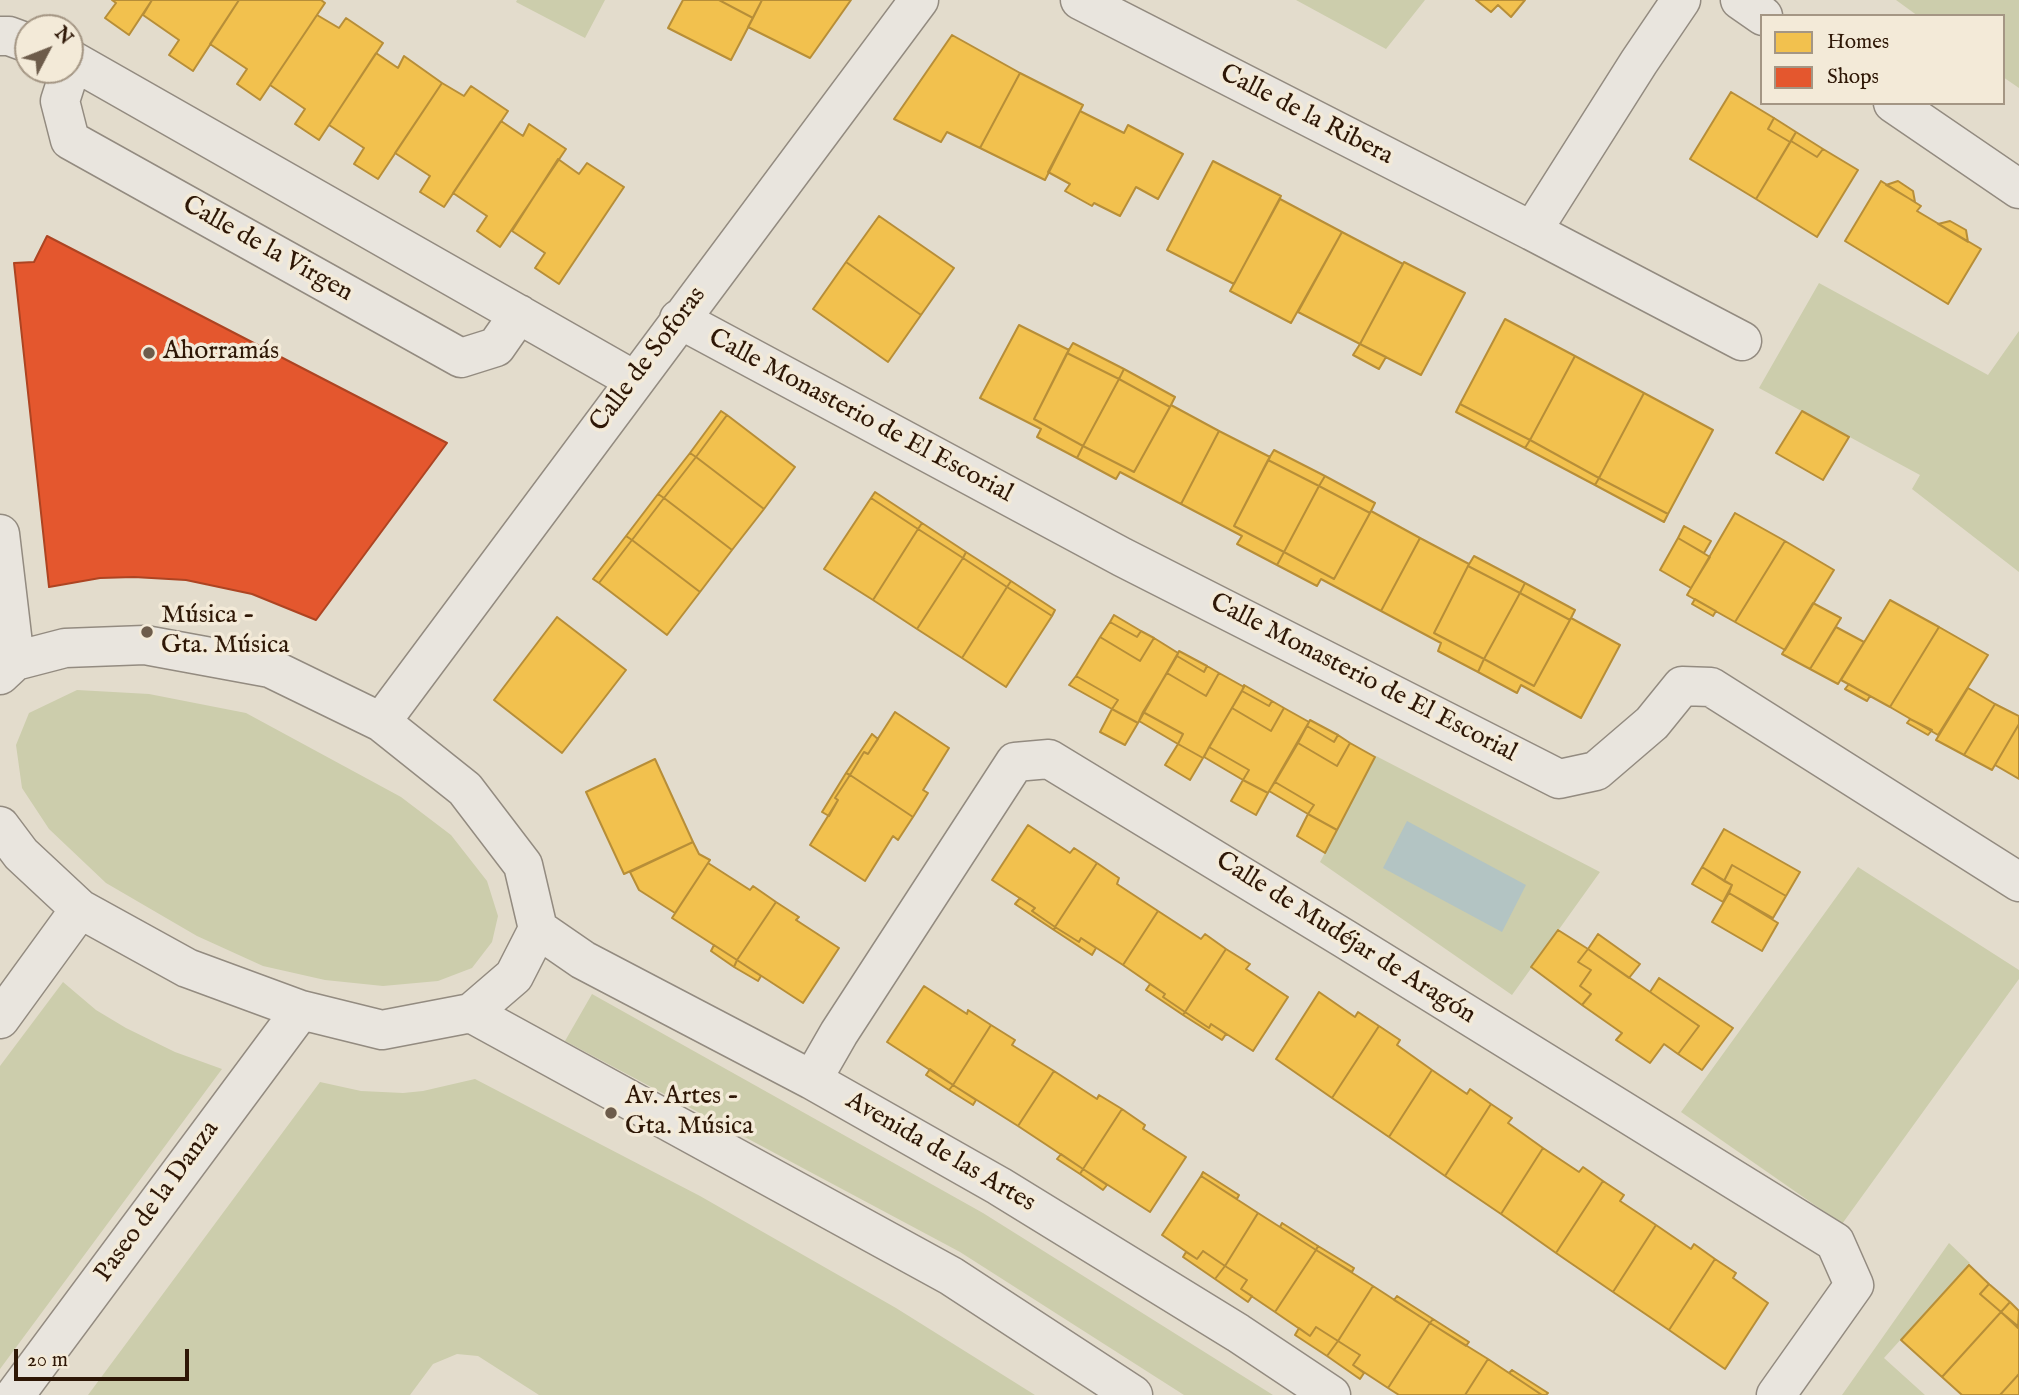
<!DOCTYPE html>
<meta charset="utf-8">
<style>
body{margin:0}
#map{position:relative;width:2019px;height:1395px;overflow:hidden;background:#e3dccc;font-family:"IM FELL English",serif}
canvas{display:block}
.legend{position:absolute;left:1760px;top:14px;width:245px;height:91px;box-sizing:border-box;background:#f3ead8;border:2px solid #a49684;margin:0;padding:9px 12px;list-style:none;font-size:21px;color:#2e1706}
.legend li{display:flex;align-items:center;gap:14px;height:35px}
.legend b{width:35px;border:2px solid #a49684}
.north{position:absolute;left:14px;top:14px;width:70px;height:70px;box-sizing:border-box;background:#f3ead8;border:2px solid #a49684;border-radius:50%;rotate:48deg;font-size:19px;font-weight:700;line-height:28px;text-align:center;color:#2e1706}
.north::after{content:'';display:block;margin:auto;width:24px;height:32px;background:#6d5c4b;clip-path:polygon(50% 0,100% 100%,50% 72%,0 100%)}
.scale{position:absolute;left:14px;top:1349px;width:175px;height:32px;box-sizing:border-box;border:4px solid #2e1706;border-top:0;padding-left:9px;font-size:21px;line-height:24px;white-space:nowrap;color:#2e1706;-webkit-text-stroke:5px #f3ead8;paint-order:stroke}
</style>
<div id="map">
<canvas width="2019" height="1395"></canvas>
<ul class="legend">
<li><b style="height:19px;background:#f2c14e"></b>Homes</li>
<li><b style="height:19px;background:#e4572e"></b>Shops</li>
</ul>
<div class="north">N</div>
<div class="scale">20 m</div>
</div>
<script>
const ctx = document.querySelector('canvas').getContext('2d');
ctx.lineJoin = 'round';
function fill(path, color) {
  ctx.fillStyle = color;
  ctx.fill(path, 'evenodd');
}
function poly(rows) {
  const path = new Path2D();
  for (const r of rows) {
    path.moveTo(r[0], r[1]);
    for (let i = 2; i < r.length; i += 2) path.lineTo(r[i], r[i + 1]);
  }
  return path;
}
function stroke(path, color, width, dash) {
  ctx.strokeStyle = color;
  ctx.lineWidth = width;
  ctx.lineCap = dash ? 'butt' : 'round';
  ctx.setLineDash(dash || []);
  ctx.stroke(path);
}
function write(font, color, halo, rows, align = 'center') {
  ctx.font = font + ' "IM FELL English",serif';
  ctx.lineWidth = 7;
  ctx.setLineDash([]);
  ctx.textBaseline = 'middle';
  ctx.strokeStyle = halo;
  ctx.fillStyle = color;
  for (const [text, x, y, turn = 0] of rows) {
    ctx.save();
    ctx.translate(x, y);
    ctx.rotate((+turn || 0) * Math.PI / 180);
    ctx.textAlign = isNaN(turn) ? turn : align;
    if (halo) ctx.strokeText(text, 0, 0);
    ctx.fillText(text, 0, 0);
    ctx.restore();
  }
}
const green = poly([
 [517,0,605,0,585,38,516,2],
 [1296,0,1425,0,1386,49],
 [1896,0,2019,0,2019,88,2003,77,2003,16,1918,16],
 [1819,283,1988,375,2019,331,2019,572,1912,489,1920,475,1759,388],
 [77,690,149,694,246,713,401,797,451,835,487,881,498,916,492,942,472,968,438,981,383,986,325,980,263,966,197,936,106,883,49,829,22,788,16,745,29,713],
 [1376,756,1600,872,1512,995,1320,862],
 [1858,867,2019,970,2019,979,1842,1224,1681,1112],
 [63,982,96,1010,126,1028,175,1052,222,1069,0,1369,0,1066],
 [592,994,983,1213,1273,1395,1184,1395,960,1252,565,1041],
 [475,1079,700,1196,896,1308,1035,1395,539,1395,478,1356,457,1354,433,1364,410,1395,88,1395,320,1082,361,1091,403,1093,423,1091],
 [1949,1243,1970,1263,1884,1358,1925,1395,1842,1395]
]);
const water = poly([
 [1407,821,1526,885,1502,932,1383,868]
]);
const homes = poly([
 [112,0,152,0,129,35,105,18,116,3,112,0],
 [152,0,239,0,193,71,169,55,179,40,143,15,152,0],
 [239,0,321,0,325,3,260,100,237,84,247,69,210,44,239,0],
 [683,0,719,0,753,18,731,60,668,28,683,0],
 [719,0,762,0,753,18,719,0],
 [762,0,851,0,810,58,748,27,762,0],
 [1476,0,1525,0,1511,17,1498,5,1491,12,1476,0],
 [317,15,339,28,346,18,383,43,319,140,295,124,305,109,270,85,317,15],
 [952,35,1020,73,980,148,947,132,941,142,894,119,952,35],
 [376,53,398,68,404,56,442,83,378,179,354,164,364,148,329,125,376,53],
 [1020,73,1083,105,1045,180,980,148,1020,73],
 [442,83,464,96,471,86,508,111,444,207,420,192,430,176,395,153,442,83],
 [1731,92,1774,118,1768,129,1790,142,1756,199,1690,159,1731,92],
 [1080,111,1124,133,1128,125,1183,154,1158,199,1136,187,1120,216,1094,203,1092,206,1065,191,1070,184,1048,172,1080,111],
 [1774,118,1796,132,1790,142,1768,129,1774,118],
 [501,121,523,136,529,124,566,149,500,247,477,231,487,216,453,193,501,121],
 [1796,132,1823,149,1817,157,1791,141,1796,132],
 [1791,141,1817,157,1823,149,1858,170,1817,237,1756,199,1791,141],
 [558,159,579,174,587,163,624,187,559,284,535,268,545,253,512,231,558,159],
 [1213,161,1281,196,1234,284,1167,250,1213,161],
 [1881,181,1921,206,1917,211,1981,249,1948,304,1845,241,1881,181],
 [1898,181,1913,191,1915,202,1886,185,1898,181],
 [1280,199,1342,232,1291,323,1230,291,1280,199],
 [879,216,954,268,921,315,846,262,879,216],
 [1950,221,1966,230,1968,242,1938,224,1950,221],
 [1342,232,1403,264,1360,344,1298,312,1342,232],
 [846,262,921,315,888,362,813,309,846,262],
 [1404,262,1465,293,1421,375,1360,344,1404,262],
 [1505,319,1575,356,1530,440,1460,404,1505,319],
 [1019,325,1069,350,1034,419,1083,446,1077,458,1037,437,1041,429,980,398,1019,325],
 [1073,343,1124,369,1119,379,1067,353,1073,343],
 [1360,344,1386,357,1379,369,1353,355,1360,344],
 [1067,353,1119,379,1083,446,1034,419,1067,353],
 [1575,356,1644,393,1599,478,1530,440,1575,356],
 [1124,369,1175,397,1170,407,1119,379,1124,369],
 [1119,379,1170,407,1134,472,1083,446,1119,379],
 [1644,393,1713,430,1668,514,1599,478,1644,393],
 [1460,404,1530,440,1525,448,1456,412,1460,404],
 [1171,405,1219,431,1181,504,1120,472,1116,479,1077,458,1083,446,1134,472,1171,405],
 [721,411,727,415,696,457,690,453,721,411],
 [1802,411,1849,437,1823,480,1776,453,1802,411],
 [727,415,795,467,764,509,696,457,727,415],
 [1219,431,1270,457,1234,526,1284,552,1277,565,1237,544,1242,536,1181,504,1219,431],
 [1530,440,1599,478,1595,485,1525,448,1530,440],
 [1274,450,1325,476,1319,486,1268,460,1274,450],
 [690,453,696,457,664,498,658,494,690,453],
 [696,457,764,509,732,550,664,498,696,457],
 [1268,460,1319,486,1284,552,1234,526,1268,460],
 [1325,476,1375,503,1370,513,1319,486,1325,476],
 [1599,478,1668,514,1664,522,1595,485,1599,478],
 [1319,486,1370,513,1334,579,1284,552,1319,486],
 [875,492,922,523,918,529,871,498,875,492],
 [658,494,664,498,632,540,626,536,658,494],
 [664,498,732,550,700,592,632,540,664,498],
 [871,498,918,529,873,600,824,569,871,498],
 [1371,511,1420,538,1381,611,1321,579,1317,586,1277,565,1284,552,1334,579,1371,511],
 [1735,513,1785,541,1735,622,1687,595,1735,513],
 [922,523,966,552,963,558,918,529,922,523],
 [1684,526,1711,541,1704,553,1678,538,1684,526],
 [918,529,963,558,917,629,873,600,918,529],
 [626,536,632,540,599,583,593,579,626,536],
 [1420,538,1469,564,1434,633,1484,659,1478,672,1438,651,1441,643,1381,611,1420,538],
 [1678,538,1710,557,1691,588,1660,570,1678,538],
 [632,540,700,592,667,635,599,583,632,540],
 [1785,541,1834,570,1785,650,1735,622,1785,541],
 [966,552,1011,581,1007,587,963,558,966,552],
 [1474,556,1525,583,1520,593,1468,566,1474,556],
 [963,558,1007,587,962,658,917,629,963,558],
 [1468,566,1520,593,1484,659,1434,633,1468,566],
 [1011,581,1055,610,1052,616,1007,587,1011,581],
 [1525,583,1575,610,1570,620,1520,593,1525,583],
 [1007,587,1052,616,1006,687,962,658,1007,587],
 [1520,593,1570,620,1534,686,1484,659,1520,593],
 [1695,599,1716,611,1713,616,1692,604,1695,599],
 [1890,600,1939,627,1890,707,1841,680,1890,600],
 [1813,603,1841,618,1810,669,1782,654,1813,603],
 [1114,615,1141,631,1137,637,1110,622,1114,615],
 [557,617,626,670,562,753,494,700,557,617],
 [1571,618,1620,645,1581,718,1521,685,1517,693,1478,672,1484,659,1534,686,1571,618],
 [1110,622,1137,637,1141,631,1154,638,1140,661,1100,637,1110,622],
 [1836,627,1864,642,1838,684,1810,669,1836,627],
 [1939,627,1988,655,1938,735,1890,707,1939,627],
 [1100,637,1140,661,1154,638,1178,653,1138,723,1112,709,1118,700,1076,676,1100,637],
 [1179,651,1207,666,1204,672,1177,656,1179,651],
 [1177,656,1204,672,1207,666,1219,673,1206,696,1167,673,1177,656],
 [1167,673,1206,696,1219,673,1244,687,1203,758,1178,744,1183,734,1143,712,1167,673],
 [1076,676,1118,700,1112,709,1069,685,1076,676],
 [1849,684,1870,696,1867,701,1845,689,1849,684],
 [1244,685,1272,701,1269,706,1242,691,1244,685],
 [1968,688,1995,704,1964,755,1936,740,1968,688],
 [1242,691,1269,706,1272,701,1284,708,1271,731,1232,708,1242,691],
 [1995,704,2019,716,2019,724,1992,770,1964,755,1995,704],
 [1232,708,1271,731,1284,708,1309,722,1268,793,1243,780,1249,770,1209,747,1232,708],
 [1112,709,1138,723,1125,745,1100,732,1112,709],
 [895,712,949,748,923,790,928,793,913,817,850,775,864,752,868,754,895,712],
 [1143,712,1183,734,1178,744,1139,721,1143,712],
 [1910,719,1932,730,1928,735,1907,723,1910,719],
 [1310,720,1338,735,1334,742,1307,726,1310,720],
 [2019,724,2019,779,1995,765,2019,724],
 [1307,726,1334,742,1338,735,1350,743,1337,766,1298,743,1307,726],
 [872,734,878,739,868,754,864,752,850,775,846,773,872,734],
 [1298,743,1337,766,1350,743,1375,757,1337,830,1308,814,1314,805,1275,782,1298,743],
 [1178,744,1203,758,1190,780,1165,765,1178,744],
 [1209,747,1249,770,1243,780,1204,757,1209,747],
 [655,759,693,842,624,874,586,792,655,759],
 [846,773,850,775,835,798,838,800,829,816,822,812,846,773],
 [850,775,913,817,898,840,893,836,865,881,810,845,838,800,835,798,850,775],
 [1243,780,1268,793,1256,815,1231,801,1243,780],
 [1275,782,1314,805,1308,814,1269,791,1275,782],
 [1308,814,1337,830,1325,853,1297,836,1308,814],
 [1028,825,1070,853,1074,848,1097,863,1055,927,1032,911,1035,908,992,880,1028,825],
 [1724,829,1800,872,1786,896,1732,865,1724,881,1702,867,1724,829],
 [693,842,699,854,710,860,675,913,639,890,630,872,693,842],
 [708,863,750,890,753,886,776,902,737,960,672,918,708,863],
 [1097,863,1119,878,1117,884,1158,911,1123,965,1081,938,1079,942,1055,927,1097,863],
 [1732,865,1786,896,1773,918,1729,893,1732,885,1724,881,1732,865],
 [1702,867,1732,885,1723,902,1692,884,1702,867],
 [1729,893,1778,923,1762,951,1712,922,1729,893],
 [1020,898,1035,908,1032,911,1055,927,1054,930,1015,904,1020,898],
 [776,902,799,917,796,920,839,948,803,1003,737,960,776,902],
 [1158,911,1201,939,1205,934,1226,949,1185,1012,1163,997,1165,994,1123,965,1158,911],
 [1055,927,1079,942,1081,938,1096,948,1092,955,1054,930,1055,927],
 [1558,930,1588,949,1578,962,1591,970,1580,986,1591,994,1582,1005,1531,967,1558,930],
 [1598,934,1640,964,1629,978,1588,949,1598,934],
 [714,945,737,960,734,967,711,951,714,945],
 [1226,949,1250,964,1246,969,1288,997,1253,1051,1211,1024,1209,1028,1185,1012,1226,949],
 [1588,949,1699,1026,1678,1054,1664,1044,1650,1063,1616,1040,1622,1033,1582,1005,1591,994,1580,986,1591,970,1578,962,1588,949],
 [737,960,761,976,758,981,734,967,737,960],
 [1659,978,1733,1028,1702,1070,1678,1054,1699,1026,1650,992,1659,978],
 [1150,984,1165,994,1163,997,1185,1012,1183,1015,1146,990,1150,984],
 [924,986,967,1014,968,1010,991,1025,953,1085,887,1042,924,986],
 [1319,992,1355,1017,1358,1012,1379,1026,1332,1098,1276,1059,1319,992],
 [1185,1012,1209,1028,1211,1024,1226,1034,1222,1040,1183,1015,1185,1012],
 [991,1025,1015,1040,1012,1045,1054,1071,1018,1126,953,1085,991,1025],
 [1379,1026,1400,1040,1397,1045,1432,1070,1389,1137,1332,1098,1379,1026],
 [930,1069,953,1085,949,1090,926,1075,930,1069],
 [1432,1070,1467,1094,1470,1089,1491,1104,1445,1176,1389,1137,1432,1070],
 [1054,1071,1097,1099,1099,1095,1122,1109,1083,1169,1018,1126,1054,1071],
 [953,1085,976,1100,973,1105,949,1090,953,1085],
 [1491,1104,1512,1118,1508,1123,1543,1148,1501,1214,1445,1176,1491,1104],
 [1122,1109,1145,1125,1143,1129,1186,1157,1150,1212,1083,1169,1122,1109],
 [1543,1148,1579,1172,1583,1167,1603,1181,1556,1253,1501,1214,1543,1148],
 [1061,1154,1083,1169,1080,1174,1057,1159,1061,1154],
 [1083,1169,1107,1185,1103,1190,1080,1174,1083,1169],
 [1203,1172,1239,1195,1237,1199,1201,1176,1203,1172],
 [1201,1176,1258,1213,1225,1266,1203,1251,1197,1259,1162,1235,1201,1176],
 [1603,1181,1624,1195,1620,1201,1656,1225,1613,1292,1556,1253,1603,1181],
 [1258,1213,1316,1250,1275,1312,1241,1289,1247,1280,1225,1266,1258,1213],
 [1282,1223,1318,1246,1316,1250,1280,1227,1282,1223],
 [1656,1225,1691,1249,1694,1244,1715,1259,1669,1330,1613,1292,1656,1225],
 [1318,1246,1354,1268,1352,1272,1316,1250,1318,1246],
 [1316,1250,1373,1286,1338,1341,1316,1327,1310,1336,1275,1312,1316,1250],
 [1203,1251,1225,1266,1215,1279,1183,1257,1186,1252,1197,1259,1203,1251],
 [1715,1259,1736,1273,1733,1278,1768,1303,1725,1369,1669,1330,1715,1259],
 [1969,1265,1989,1284,1980,1294,2001,1312,1942,1377,1901,1340,1969,1265],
 [1225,1266,1247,1280,1241,1289,1252,1296,1248,1302,1215,1279,1225,1266],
 [1989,1284,2010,1302,2001,1312,1980,1294,1989,1284],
 [1373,1286,1430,1323,1388,1388,1353,1365,1360,1355,1338,1341,1373,1286],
 [1397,1296,1433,1319,1430,1323,1394,1300,1397,1296],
 [2010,1302,2019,1311,2018,1328,2001,1312,2010,1302],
 [2001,1312,2019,1327,2019,1374,2000,1395,1962,1395,1942,1377,2001,1312],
 [1433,1319,1469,1342,1466,1346,1430,1323,1433,1319],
 [1430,1323,1488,1359,1465,1395,1399,1395,1388,1388,1430,1323],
 [1316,1327,1338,1341,1327,1356,1295,1335,1299,1328,1310,1336,1316,1327],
 [1338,1341,1360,1355,1353,1365,1364,1373,1360,1379,1327,1356,1338,1341],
 [1488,1359,1542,1395,1465,1395,1488,1359],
 [1512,1370,1548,1393,1546,1395,1542,1395,1509,1373,1512,1370],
 [2019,1374,2019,1395,2000,1395,2019,1374]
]);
const shops = poly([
 [47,236,447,443,316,620,252,594,186,580,134,577,100,578,49,587,14,263,34,262,47,236]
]);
const minor = poly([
 [1080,0,1532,231,1639,62,1681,0],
 [1740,0,1763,16],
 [0,36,9,36,28,43],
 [70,59,634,380],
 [70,70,60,101,70,140,461,358,496,347,519,314],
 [1893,103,2019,189],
 [1532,231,1742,341],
 [679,319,1122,557,1559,779,1596,771,1652,723,1682,686,1711,687,2019,882],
 [0,534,15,661],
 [0,675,15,661,65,648,145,645,270,668,381,722,465,789,523,865,538,929,514,976,471,1013,382,1030,301,1010,187,968,80,909,21,854,0,826],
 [381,722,919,0],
 [538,929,583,960,812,1080,999,1186,1238,1333,1331,1395],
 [471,1013,951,1276,1133,1395],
 [0,1019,80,909],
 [812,1080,839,1033,1015,762,1049,759,1345,939,1835,1242,1854,1285,1776,1395],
 [15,1395,301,1010]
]);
const markers = [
 [149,353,7,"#6d5c4b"],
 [147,632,7,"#6d5c4b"],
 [611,1113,7,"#6d5c4b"]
];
const streetNames = [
 ["Calle de la Ribera",1306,116,27],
 ["Calle de la Virgen",267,250,29],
 ["Calle de Soforas",649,360,-53],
 ["Calle Monasterio de El Escorial",860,417,28],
 ["Calle Monasterio de El Escorial",1363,679,27],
 ["Calle de Mudéjar de Aragón",1345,939,32],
 ["Avenida de las Artes",940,1153,30],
 ["Paseo de la Danza",158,1202,-54]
];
const poiNames = [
 ["Ahorramás",163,353],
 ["Música -",161,617],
 ["Gta. Música",161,647],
 ["Av. Artes -",625,1098],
 ["Gta. Música",625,1128]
];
fill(green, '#cccdac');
fill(water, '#b3c4c3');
fill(homes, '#f2c14e');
stroke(homes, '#b78e38', 2);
fill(shops, '#e4572e');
stroke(shops, '#ad4422', 2);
stroke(minor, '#938b80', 41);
stroke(minor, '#e9e5de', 38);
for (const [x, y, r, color] of markers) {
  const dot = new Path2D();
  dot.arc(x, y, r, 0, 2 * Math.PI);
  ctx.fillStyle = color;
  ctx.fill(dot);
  stroke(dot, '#f3ead8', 2.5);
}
write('26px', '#2e1706', '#f3ead8', streetNames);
write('26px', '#2e1706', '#f3ead8', poiNames, 'left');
</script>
